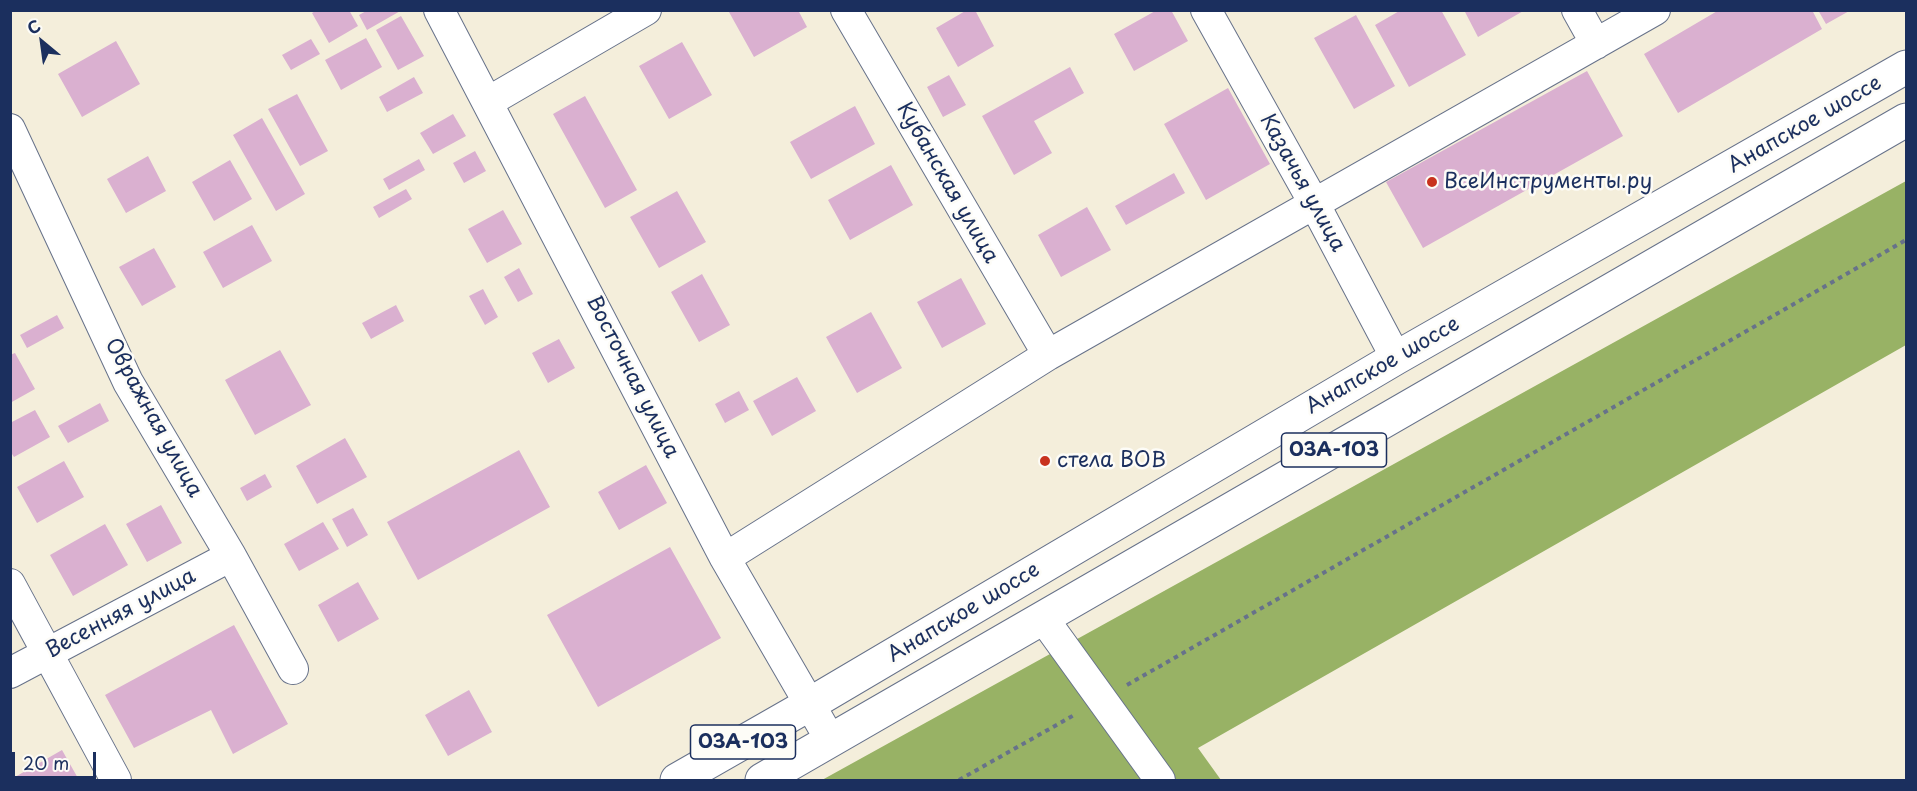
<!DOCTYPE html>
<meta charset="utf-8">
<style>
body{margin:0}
#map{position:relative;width:1917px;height:791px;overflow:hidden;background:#f4eedb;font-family:"Playpen Sans",sans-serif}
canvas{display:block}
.frame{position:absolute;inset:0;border:12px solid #1b2f5e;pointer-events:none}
.north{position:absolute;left:12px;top:12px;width:60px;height:60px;-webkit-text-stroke:4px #fdfcf7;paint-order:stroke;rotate:331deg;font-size:16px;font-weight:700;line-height:24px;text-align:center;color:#1b2f5e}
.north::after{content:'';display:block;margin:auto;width:21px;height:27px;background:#1b2f5e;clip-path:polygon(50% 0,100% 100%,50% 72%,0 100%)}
.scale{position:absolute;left:12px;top:752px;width:84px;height:27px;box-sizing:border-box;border:3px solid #1b2f5e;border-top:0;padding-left:8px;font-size:18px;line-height:21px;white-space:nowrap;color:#1b2f5e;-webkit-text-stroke:4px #fdfcf7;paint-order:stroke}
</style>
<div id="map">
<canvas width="1917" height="791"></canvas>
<div class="frame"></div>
<div class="north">С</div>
<div class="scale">20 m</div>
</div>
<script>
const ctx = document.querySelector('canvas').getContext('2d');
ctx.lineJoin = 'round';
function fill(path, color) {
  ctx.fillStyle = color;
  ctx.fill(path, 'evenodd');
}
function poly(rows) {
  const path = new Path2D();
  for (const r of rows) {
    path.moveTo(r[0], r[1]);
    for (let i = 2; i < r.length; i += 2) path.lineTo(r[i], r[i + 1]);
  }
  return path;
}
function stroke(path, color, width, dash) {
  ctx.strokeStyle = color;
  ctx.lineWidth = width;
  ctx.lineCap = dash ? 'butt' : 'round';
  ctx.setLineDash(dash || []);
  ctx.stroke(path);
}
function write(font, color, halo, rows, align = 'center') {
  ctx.font = font + ' "Playpen Sans",sans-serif';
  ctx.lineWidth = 5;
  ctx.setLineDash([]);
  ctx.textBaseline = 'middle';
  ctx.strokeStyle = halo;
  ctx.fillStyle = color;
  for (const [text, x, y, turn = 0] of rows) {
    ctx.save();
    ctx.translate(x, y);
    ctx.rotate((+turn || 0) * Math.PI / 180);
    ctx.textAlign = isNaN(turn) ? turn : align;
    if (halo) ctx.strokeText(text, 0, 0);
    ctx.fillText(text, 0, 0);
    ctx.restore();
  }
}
const forest = poly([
 [1906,181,1906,345,1198,748,1221,780,822,780]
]);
const building = poly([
 [317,10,349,10,358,26,329,43,312,13],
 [368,10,402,10,367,30,359,15],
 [731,10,798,10,807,27,754,57,729,12],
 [967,10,975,10,994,46,958,67,936,28],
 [1157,10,1171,10,1188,41,1134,71,1114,34],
 [1401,10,1441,10,1466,55,1409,87,1375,25],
 [1464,10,1525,10,1478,37],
 [1719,10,1812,10,1822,29,1678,113,1644,54],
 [1818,10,1851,10,1826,24],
 [1356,15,1395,86,1354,109,1314,38],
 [401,16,424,56,398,70,376,30],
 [366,38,382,67,341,90,325,60],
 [311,39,320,54,291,70,282,55],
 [116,41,140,84,82,117,58,74],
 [682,42,712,95,669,119,639,66],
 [1070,67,1084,93,1034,121,1052,153,1014,175,982,116],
 [1587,71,1623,136,1423,248,1386,182],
 [949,75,966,105,943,117,927,87],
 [414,77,423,93,387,112,379,97],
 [1228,88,1270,164,1206,200,1164,124],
 [297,94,328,151,300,166,268,109],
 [585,96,637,190,605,208,553,114],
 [855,106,875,144,811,179,790,142],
 [453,114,466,136,433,154,420,133],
 [262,118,305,194,276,211,233,135],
 [475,151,486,171,464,183,453,163],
 [148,156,166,191,126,213,107,179],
 [419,159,425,170,389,190,383,179],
 [230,160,252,199,214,221,192,182],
 [891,165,913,205,850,240,828,200],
 [1174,173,1185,193,1126,225,1115,206],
 [406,189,412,199,379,218,373,207],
 [677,191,706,242,659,268,630,217],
 [1087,207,1111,250,1061,277,1038,235],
 [503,210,522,244,487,263,468,229],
 [252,225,272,261,223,288,203,252],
 [154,248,176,287,142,306,119,267],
 [519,268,533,294,518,302,504,277],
 [702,274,730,325,699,342,671,292],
 [961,278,986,324,942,348,917,302],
 [483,289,498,317,485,325,469,296],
 [396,305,404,321,371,339,362,323],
 [871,312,902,368,857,393,826,337],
 [57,315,64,328,27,348,20,335],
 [559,339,575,368,548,383,532,353],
 [280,350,311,405,255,435,225,380],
 [15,353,35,389,10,403,10,355],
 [797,377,816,411,772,436,753,401],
 [739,391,749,410,725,423,715,404],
 [100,403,109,421,68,443,58,426],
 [35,410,50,437,14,457,10,451,10,423],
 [345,438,367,477,317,504,296,466],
 [519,450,550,507,418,580,387,522],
 [64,461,84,497,37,523,17,487],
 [646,465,667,503,619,530,598,492],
 [265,474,272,487,247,501,240,488],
 [161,505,182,543,147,562,126,524],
 [353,508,368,535,347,547,332,519],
 [323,522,339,549,299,571,284,544],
 [105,524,128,565,73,596,50,555],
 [670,547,721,638,598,707,547,615],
 [358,582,379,619,338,642,318,605],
 [234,625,288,724,233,754,211,710,134,748,105,695],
 [469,690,492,732,448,756,425,715],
 [62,750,79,780,17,780,15,777]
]);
const path = poly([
 [1127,685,1906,240],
 [959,780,1076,714]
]);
const minor = poly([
 [439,10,725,558,831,741],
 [846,10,1048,355],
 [1206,10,1315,205,1396,358],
 [1577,10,1596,44],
 [488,102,646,10],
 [10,129,128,382,231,556,293,669],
 [725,558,1048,355,1655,10],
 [10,584,116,780],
 [1043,618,1160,780],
 [10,673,231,556]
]);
const major = poly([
 [677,780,810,704,1396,358,1906,67],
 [762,780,1906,120]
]);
const markers = [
 [1432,182,6,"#c8321e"],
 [1045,461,6,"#c8321e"]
];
const shields = [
 [1334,450,105],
 [743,742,105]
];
const shieldNames = [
 ["03А-103",1334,450],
 ["03А-103",743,742]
];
const streetNames = [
 ["Анапское шоссе",1805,125,-30],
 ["Кубанская улица",947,183,60],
 ["Казачья улица",1302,183,61],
 ["Анапское шоссе",1383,366,-30],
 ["Восточная улица",632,377,63],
 ["Овражная улица",153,418,61],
 ["Анапское шоссе",964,613,-31],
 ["Весенняя улица",121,614,-28]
];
const poiNames = [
 ["ВсеИнструменты.ру",1444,182],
 ["стела ВОВ",1057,461]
];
fill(forest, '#98b265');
fill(building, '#dab0d0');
stroke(minor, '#67728a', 32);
stroke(major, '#67728a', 35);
stroke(path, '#67728a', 4, [4.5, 4.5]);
stroke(minor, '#fff', 30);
stroke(major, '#fff', 33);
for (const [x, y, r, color] of markers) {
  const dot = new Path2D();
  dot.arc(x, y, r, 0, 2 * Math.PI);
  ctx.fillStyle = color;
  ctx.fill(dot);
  stroke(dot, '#fdfcf7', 2);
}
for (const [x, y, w] of shields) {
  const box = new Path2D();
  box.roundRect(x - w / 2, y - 17, w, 34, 4.5);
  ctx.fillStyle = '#fdfcf7';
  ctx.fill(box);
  stroke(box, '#1b2f5e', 1.5);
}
write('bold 20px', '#1b2f5e', null, shieldNames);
write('21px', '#1b2f5e', '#fdfcf7', streetNames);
write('21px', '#1b2f5e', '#fdfcf7', poiNames, 'left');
</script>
